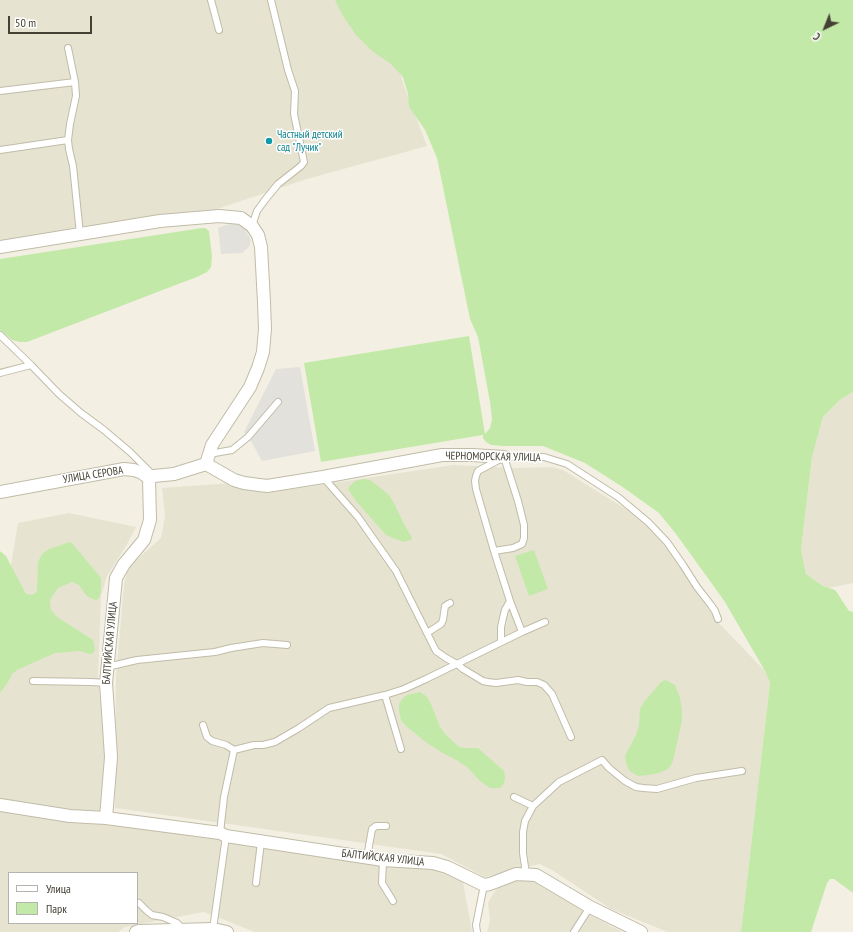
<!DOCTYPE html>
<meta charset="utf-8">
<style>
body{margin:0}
#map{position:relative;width:853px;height:932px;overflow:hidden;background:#f3f0e3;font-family:"PT Sans Narrow",sans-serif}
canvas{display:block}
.legend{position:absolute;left:8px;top:872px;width:130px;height:52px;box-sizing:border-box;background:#fff;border:1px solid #b4b3ad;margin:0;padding:5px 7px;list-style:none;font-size:12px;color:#444033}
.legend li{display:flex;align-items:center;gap:8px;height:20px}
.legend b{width:20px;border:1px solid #b4b3ad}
.north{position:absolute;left:805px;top:8px;width:40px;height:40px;-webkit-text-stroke:3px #fff;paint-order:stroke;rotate:223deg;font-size:11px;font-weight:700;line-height:16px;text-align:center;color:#444033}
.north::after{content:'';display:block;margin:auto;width:14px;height:18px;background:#444033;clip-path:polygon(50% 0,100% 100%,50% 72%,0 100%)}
.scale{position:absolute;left:8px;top:16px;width:84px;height:18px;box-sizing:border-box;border:2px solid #444033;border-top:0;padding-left:5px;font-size:12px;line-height:14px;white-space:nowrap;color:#444033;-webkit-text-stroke:3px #fff;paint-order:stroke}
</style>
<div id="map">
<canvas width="853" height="932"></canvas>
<ul class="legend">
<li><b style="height:5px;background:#fff"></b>Улица</li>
<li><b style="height:11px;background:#c3e9a9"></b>Парк</li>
</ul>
<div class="north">С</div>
<div class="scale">50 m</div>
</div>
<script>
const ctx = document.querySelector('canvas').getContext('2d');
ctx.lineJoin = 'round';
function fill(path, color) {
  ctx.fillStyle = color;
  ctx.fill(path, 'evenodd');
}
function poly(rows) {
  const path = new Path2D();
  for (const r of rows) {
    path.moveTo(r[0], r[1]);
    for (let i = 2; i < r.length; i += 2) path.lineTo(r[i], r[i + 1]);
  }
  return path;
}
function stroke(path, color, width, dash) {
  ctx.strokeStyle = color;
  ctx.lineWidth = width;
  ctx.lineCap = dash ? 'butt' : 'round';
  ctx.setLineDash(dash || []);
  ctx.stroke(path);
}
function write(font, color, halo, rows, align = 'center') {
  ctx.font = font + ' "PT Sans Narrow",sans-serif';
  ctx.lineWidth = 3;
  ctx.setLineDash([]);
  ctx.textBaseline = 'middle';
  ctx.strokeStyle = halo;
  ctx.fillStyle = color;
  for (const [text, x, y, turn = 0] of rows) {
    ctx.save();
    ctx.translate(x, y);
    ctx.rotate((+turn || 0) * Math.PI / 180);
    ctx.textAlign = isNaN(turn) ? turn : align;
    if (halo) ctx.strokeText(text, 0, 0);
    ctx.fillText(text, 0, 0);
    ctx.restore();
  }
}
const residential = poly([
 [0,0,379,0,404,86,427,146,307,179,202,214,0,246],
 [853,392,853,583,829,588,823,586,806,574,801,551,812,457,823,417,841,399],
 [453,465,516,468,552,467,563,470,637,516,669,550,716,620,765,671,770,683,741,932,668,932,611,909,552,870,540,864,485,877,441,854,115,808,116,676,124,585,127,572,134,562,161,538,165,516,162,488,232,483,266,493],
 [69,513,136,527,126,546,107,576,101,596,98,680,108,763,110,825,436,868,457,876,463,882,472,932,255,932,204,912,125,927,118,932,0,932,0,630,18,523],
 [9,873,137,873,137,923,9,923],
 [522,880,533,881,585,912,622,932,487,932,490,920,488,903,493,894,497,889,512,882]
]);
const green = poly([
 [335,0,853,0,853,392,841,399,823,417,812,457,801,550,806,574,823,586,835,590,838,594,843,602,849,611,853,612,853,893,834,879,830,879,827,883,811,932,741,932,770,683,765,671,725,602,676,534,659,513,624,488,585,463,543,446,503,446,491,445,486,442,483,438,483,435,321,462,304,363,469,336,485,434,490,428,492,419,490,402,478,337,470,319,437,158,425,130,409,107,408,94,403,77,391,64,372,51,356,35,343,16],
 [202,228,205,228,209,231,212,256,211,267,207,272,197,277,181,283,27,342,20,342,12,340,0,330,0,259],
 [363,479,370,480,382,489,388,494,393,501,403,522,412,538,411,540,403,542,386,535,356,501,348,489,349,487,355,481],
 [70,542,72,543,101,578,101,591,99,598,96,600,90,598,85,594,79,585,72,582,58,588,53,595,50,600,51,610,57,617,93,640,95,650,93,653,90,654,79,651,55,653,17,670,12,674,8,682,0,693,0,551,6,556,26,594,32,595,37,592,38,562,42,554,49,549],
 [534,550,548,589,529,596,515,556],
 [666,680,675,685,680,698,682,710,682,720,673,761,669,768,662,772,649,775,638,776,631,772,628,768,626,763,625,756,628,750,636,735,639,725,640,709,644,702,661,682],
 [420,692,426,696,431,704,440,727,445,734,459,747,465,748,478,748,504,771,505,777,504,784,500,788,490,788,480,781,467,767,458,761,441,752,427,743,407,727,401,720,399,711,399,704,403,698,407,695]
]);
const parking = poly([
 [236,223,245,229,251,240,249,247,242,253,221,254,218,228,226,225],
 [300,367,315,451,262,461,252,443,244,432,276,369]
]);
const service = poly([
 [211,0,219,30],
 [68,48,75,82,76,96,70,124,68,140,69,149,73,166,80,234],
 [0,91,75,82],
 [0,150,68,140],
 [252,226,257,211,265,200,278,184,301,166,304,162,294,114,295,91,288,70,271,0],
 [0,335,31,365],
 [0,373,31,365,59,394,81,413,104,430,130,452,154,476],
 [209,454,232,450,237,446,248,437,278,402],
 [323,477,358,517,396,571,436,651,446,658,457,664,463,669,483,681,488,682,496,683,518,680,527,682,537,682,544,685,552,694,571,737],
 [494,551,513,548,522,544,524,538,524,525,518,501,504,457],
 [522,632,510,601,494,551,476,489,475,481,476,476,478,471,504,457,544,457,567,464,618,497,648,522,667,542,683,565,697,587,711,605,715,611,718,619],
 [427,633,441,624,443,620,445,606,450,603],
 [501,641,501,627,503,618,505,610,510,601],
 [107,667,137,660,215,652,231,648,263,643,287,645],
 [33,681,91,682,106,683],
 [385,695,401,749],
 [203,725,207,737,212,741,226,745,234,750],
 [514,797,533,806],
 [220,833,224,797,234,750,254,745,263,745,275,742,299,728,329,708,385,695,404,689,426,679,522,632,545,622],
 [367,857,372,829,376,826,386,826],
 [383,860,382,883,393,901],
 [526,874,523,853,523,832,525,821,533,806,559,782,602,760,609,768,625,781,636,787,643,788,657,789,696,778,742,771],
 [256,883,261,842],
 [139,903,147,911,152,915,163,917,177,923,183,929],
 [213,929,226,836],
 [477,932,476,925,484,885],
 [574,932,590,907]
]);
const minor = poly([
 [0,247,160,221,219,216,241,218,252,226,258,235,261,247,264,302,265,329,263,352,258,368,250,387,212,445,206,464],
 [206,464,234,480,244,483,267,486,323,477,442,455,472,455,504,457],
 [149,478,154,476,174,474,206,464],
 [0,492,124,469,134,470,142,473,149,478],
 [0,805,70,816,106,818,220,833,226,836,383,860,433,863,447,867,484,885,490,884,516,874,536,875,590,907,641,932],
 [106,818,111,757,109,726,106,683,116,578,124,564,144,540,150,520,149,478],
 [136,932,139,931,213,929,227,932]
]);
const markers = [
 [269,141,4,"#0f9aa8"]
];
const cultureNames = [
 ["Частный детский",277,135],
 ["сад \"Лучик\"",277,148]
];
const streetNames = [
 ["ЧЕРНОМОРСКАЯ УЛИЦА",493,457,1],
 ["УЛИЦА СЕРОВА",93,475,-9],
 ["БАЛТИЙСКАЯ УЛИЦА",110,643,-85],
 ["БАЛТИЙСКАЯ УЛИЦА",383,858,6]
];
fill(residential, '#e7e3d1');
fill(green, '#c3e9a9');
fill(parking, '#e3e1dc');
stroke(service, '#c1bca8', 8);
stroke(minor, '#c1bca8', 14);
stroke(service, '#fff', 6);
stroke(minor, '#fff', 12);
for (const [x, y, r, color] of markers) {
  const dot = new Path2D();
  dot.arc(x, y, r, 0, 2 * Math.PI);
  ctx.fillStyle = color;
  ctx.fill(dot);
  stroke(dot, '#fff', 1.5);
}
write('11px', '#0d838f', '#fff', cultureNames, 'left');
write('11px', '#444033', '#fff', streetNames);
</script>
